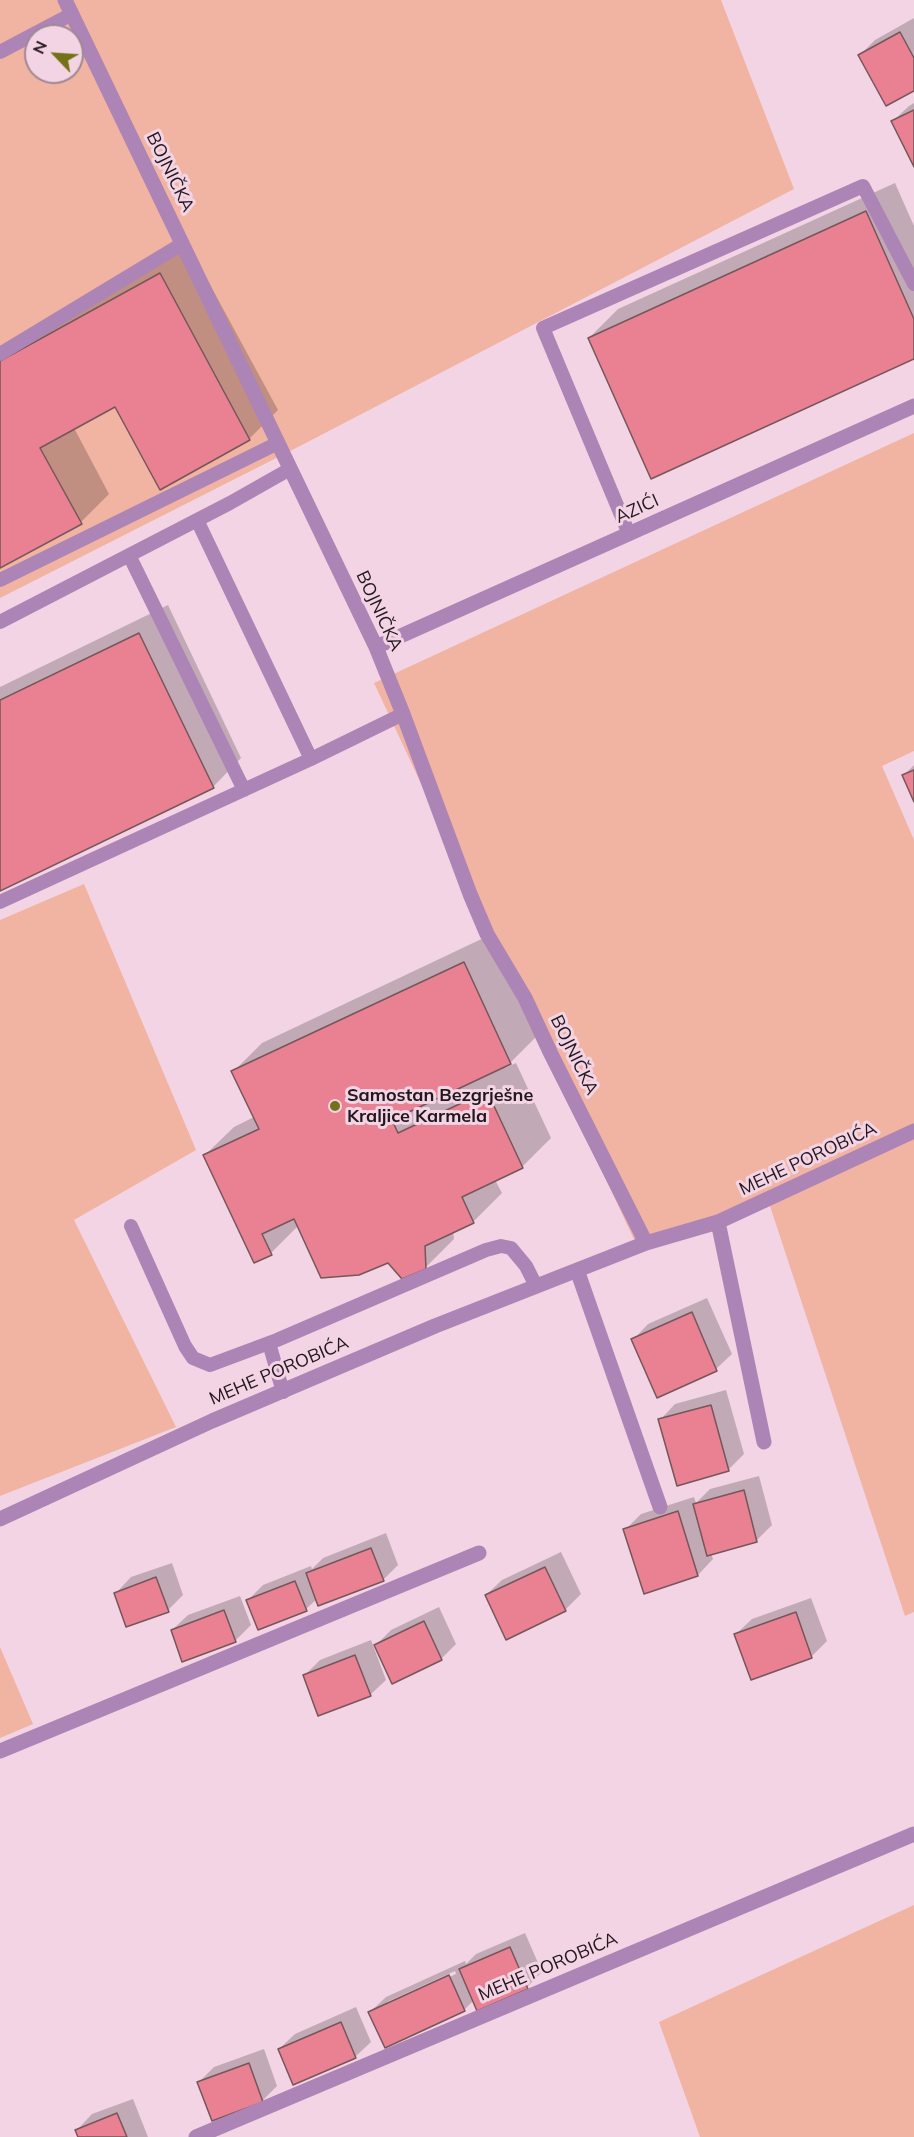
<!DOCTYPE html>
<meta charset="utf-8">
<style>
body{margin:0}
#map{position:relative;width:914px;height:2137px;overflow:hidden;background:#f3d4e4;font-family:Mulish,sans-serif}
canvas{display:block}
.north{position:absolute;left:24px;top:24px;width:60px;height:60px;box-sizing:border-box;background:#f3d4e4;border:2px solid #9f8894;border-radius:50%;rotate:295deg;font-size:16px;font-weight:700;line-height:24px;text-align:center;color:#22171d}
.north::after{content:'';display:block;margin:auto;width:21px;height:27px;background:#737216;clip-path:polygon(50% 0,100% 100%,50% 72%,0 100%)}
</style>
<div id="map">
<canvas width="914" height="2137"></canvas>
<div class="north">N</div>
</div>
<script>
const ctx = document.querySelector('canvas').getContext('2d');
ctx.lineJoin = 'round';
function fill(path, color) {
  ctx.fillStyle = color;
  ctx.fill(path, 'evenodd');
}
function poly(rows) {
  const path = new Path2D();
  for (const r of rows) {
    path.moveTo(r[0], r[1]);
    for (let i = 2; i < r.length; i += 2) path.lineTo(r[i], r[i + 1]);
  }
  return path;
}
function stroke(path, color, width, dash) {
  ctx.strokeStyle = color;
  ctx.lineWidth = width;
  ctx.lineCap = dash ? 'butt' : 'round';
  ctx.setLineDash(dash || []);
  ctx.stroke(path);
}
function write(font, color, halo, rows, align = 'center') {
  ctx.font = font + ' Mulish,sans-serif';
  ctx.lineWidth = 6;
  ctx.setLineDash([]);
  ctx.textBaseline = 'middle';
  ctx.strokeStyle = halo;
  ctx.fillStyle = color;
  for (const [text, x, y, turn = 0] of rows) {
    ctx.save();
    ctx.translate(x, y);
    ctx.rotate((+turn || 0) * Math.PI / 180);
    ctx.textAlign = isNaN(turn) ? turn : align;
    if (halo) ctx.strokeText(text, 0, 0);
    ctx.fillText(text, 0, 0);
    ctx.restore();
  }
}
const green = poly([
 [0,0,721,0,794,189,300,446,0,598],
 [36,36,72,36,72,72,36,72],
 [914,433,914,751,882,766,914,840,914,1612,905,1616,768,1200,638,1248,374,683],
 [84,884,196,1150,74,1220,176,1427,0,1496,0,920],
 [0,1647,33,1724,0,1738],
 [914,1905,914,2137,700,2137,659,2022]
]);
const shadow = poly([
 [914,18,914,89,860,55,875,40],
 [914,103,914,164,893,121,909,106],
 [895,183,914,226,914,357,589,338,618,309],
 [189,246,278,410,249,439,160,488,115,405,74,428,109,494,81,522,0,567,0,349],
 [168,605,241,758,213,787,0,890,0,687],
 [914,765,914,799,903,776],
 [492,934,539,1034,505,1068,516,1063,551,1138,522,1167,495,1180,502,1193,473,1222,453,1231,454,1239,425,1268,388,1261,299,1225,271,1253,205,1155,234,1127,254,1117,233,1072,262,1043],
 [707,1298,732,1354,716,1369,657,1396,633,1340,648,1324],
 [726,1390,744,1454,729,1469,678,1484,660,1420,675,1404],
 [759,1476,772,1525,756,1541,711,1553,713,1559,698,1575,645,1592,625,1530,641,1514,694,1497,696,1503,710,1489],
 [386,1533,398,1565,383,1580,317,1599,306,1609,248,1600,263,1585,311,1566,312,1569,323,1558],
 [561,1552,581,1594,565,1610,486,1595,502,1580],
 [172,1563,183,1595,168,1610,116,1593,131,1577],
 [240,1596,251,1625,235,1641,172,1630,188,1615],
 [811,1598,827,1641,811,1657,736,1634,752,1619],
 [439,1607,456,1644,441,1659,376,1645,391,1630],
 [371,1640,386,1680,370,1695,304,1676,320,1660],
 [525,1933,542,1972,527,1987,474,2000,464,2010,370,2012,386,1997,465,1961,466,1964,476,1954],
 [455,1971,456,1974,387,2005,387,2002],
 [356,2007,371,2042,355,2057,279,2049,295,2034],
 [264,2049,277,2086,262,2101,199,2082,214,2067],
 [133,2099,148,2137,80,2137,77,2130,92,2114]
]);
const building = poly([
 [900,32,914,58,914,91,886,106,858,55,900,32],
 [914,110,914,167,891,121,914,110],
 [866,211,914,319,914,359,651,479,588,338,866,211],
 [160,273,250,440,160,490,115,407,40,448,82,524,0,568,0,361,160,273],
 [139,633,214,788,0,891,0,700,139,633],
 [914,770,914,802,902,775,914,770],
 [464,962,511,1064,392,1120,398,1133,487,1091,523,1168,462,1197,474,1223,425,1246,426,1269,402,1279,388,1263,359,1275,321,1278,294,1219,262,1234,272,1255,254,1263,203,1155,259,1129,231,1071,464,962],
 [692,1312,717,1371,657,1398,631,1339,692,1312],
 [711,1405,729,1471,677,1486,658,1419,711,1405],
 [744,1490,757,1542,707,1556,693,1504,744,1490],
 [678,1511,698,1576,644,1594,623,1529,678,1511],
 [371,1548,384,1581,318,1606,306,1573,371,1548],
 [545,1567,566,1611,506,1640,485,1595,545,1567],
 [156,1577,169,1612,126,1627,114,1593,156,1577],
 [295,1581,307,1611,258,1630,246,1600,295,1581],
 [224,1610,236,1642,182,1662,171,1630,224,1610],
 [796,1612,812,1658,751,1680,734,1634,796,1612],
 [424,1621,442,1660,392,1684,374,1645,424,1621],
 [355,1655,371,1696,318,1716,303,1675,355,1655],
 [510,1947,528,1989,477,2011,459,1969,510,1947],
 [449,1975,465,2011,385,2048,368,2012,449,1975],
 [341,2022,356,2058,293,2085,278,2049,341,2022],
 [249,2063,263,2102,212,2121,197,2082,249,2063],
 [117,2113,127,2137,78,2137,75,2130,117,2113]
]);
const service = poly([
 [0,52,72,14],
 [0,354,182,244],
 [197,520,311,759],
 [629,534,543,328,863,186,914,284],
 [129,555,244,790],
 [0,580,278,443],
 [0,622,230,503,290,469],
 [0,902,311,759,403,714],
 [131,1226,185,1346,193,1358,210,1365,277,1340,486,1250,501,1246,511,1248,526,1266,536,1286],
 [269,1343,283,1392]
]);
const minor = poly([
 [65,0,376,647,403,714,470,894,487,934,525,998,551,1054,646,1243],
 [376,647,914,406],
 [718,1222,764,1442],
 [577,1270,660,1507],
 [0,1519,212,1421,435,1326,646,1243,718,1222,914,1131],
 [0,1751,479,1553],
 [196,2137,914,1834]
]);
const markers = [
 [335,1106,6,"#737216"]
];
const streetNames = [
 ["BOJNIČKA",170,172,64],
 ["AZIĆI",637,509,-24],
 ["BOJNIČKA",379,611,65],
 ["BOJNIČKA",574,1055,64],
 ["MEHE POROBIĆA",808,1159,-25],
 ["MEHE POROBIĆA",279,1371,-23],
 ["MEHE POROBIĆA",548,1967,-23]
];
const poiNames = [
 ["Samostan Bezgrješne",347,1096],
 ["Kraljice Karmela",347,1117]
];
fill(green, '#f1b3a2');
fill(shadow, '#0003');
fill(building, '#e98192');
stroke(building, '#75565a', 1.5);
stroke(service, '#ac84b5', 14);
stroke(minor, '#ac84b5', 15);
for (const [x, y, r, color] of markers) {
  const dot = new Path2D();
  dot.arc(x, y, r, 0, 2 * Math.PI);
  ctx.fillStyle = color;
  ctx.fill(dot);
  stroke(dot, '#f3d4e4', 2);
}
write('18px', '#22171d', '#f3d4e4', streetNames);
write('bold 18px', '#22171d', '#f3d4e4', poiNames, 'left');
</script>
